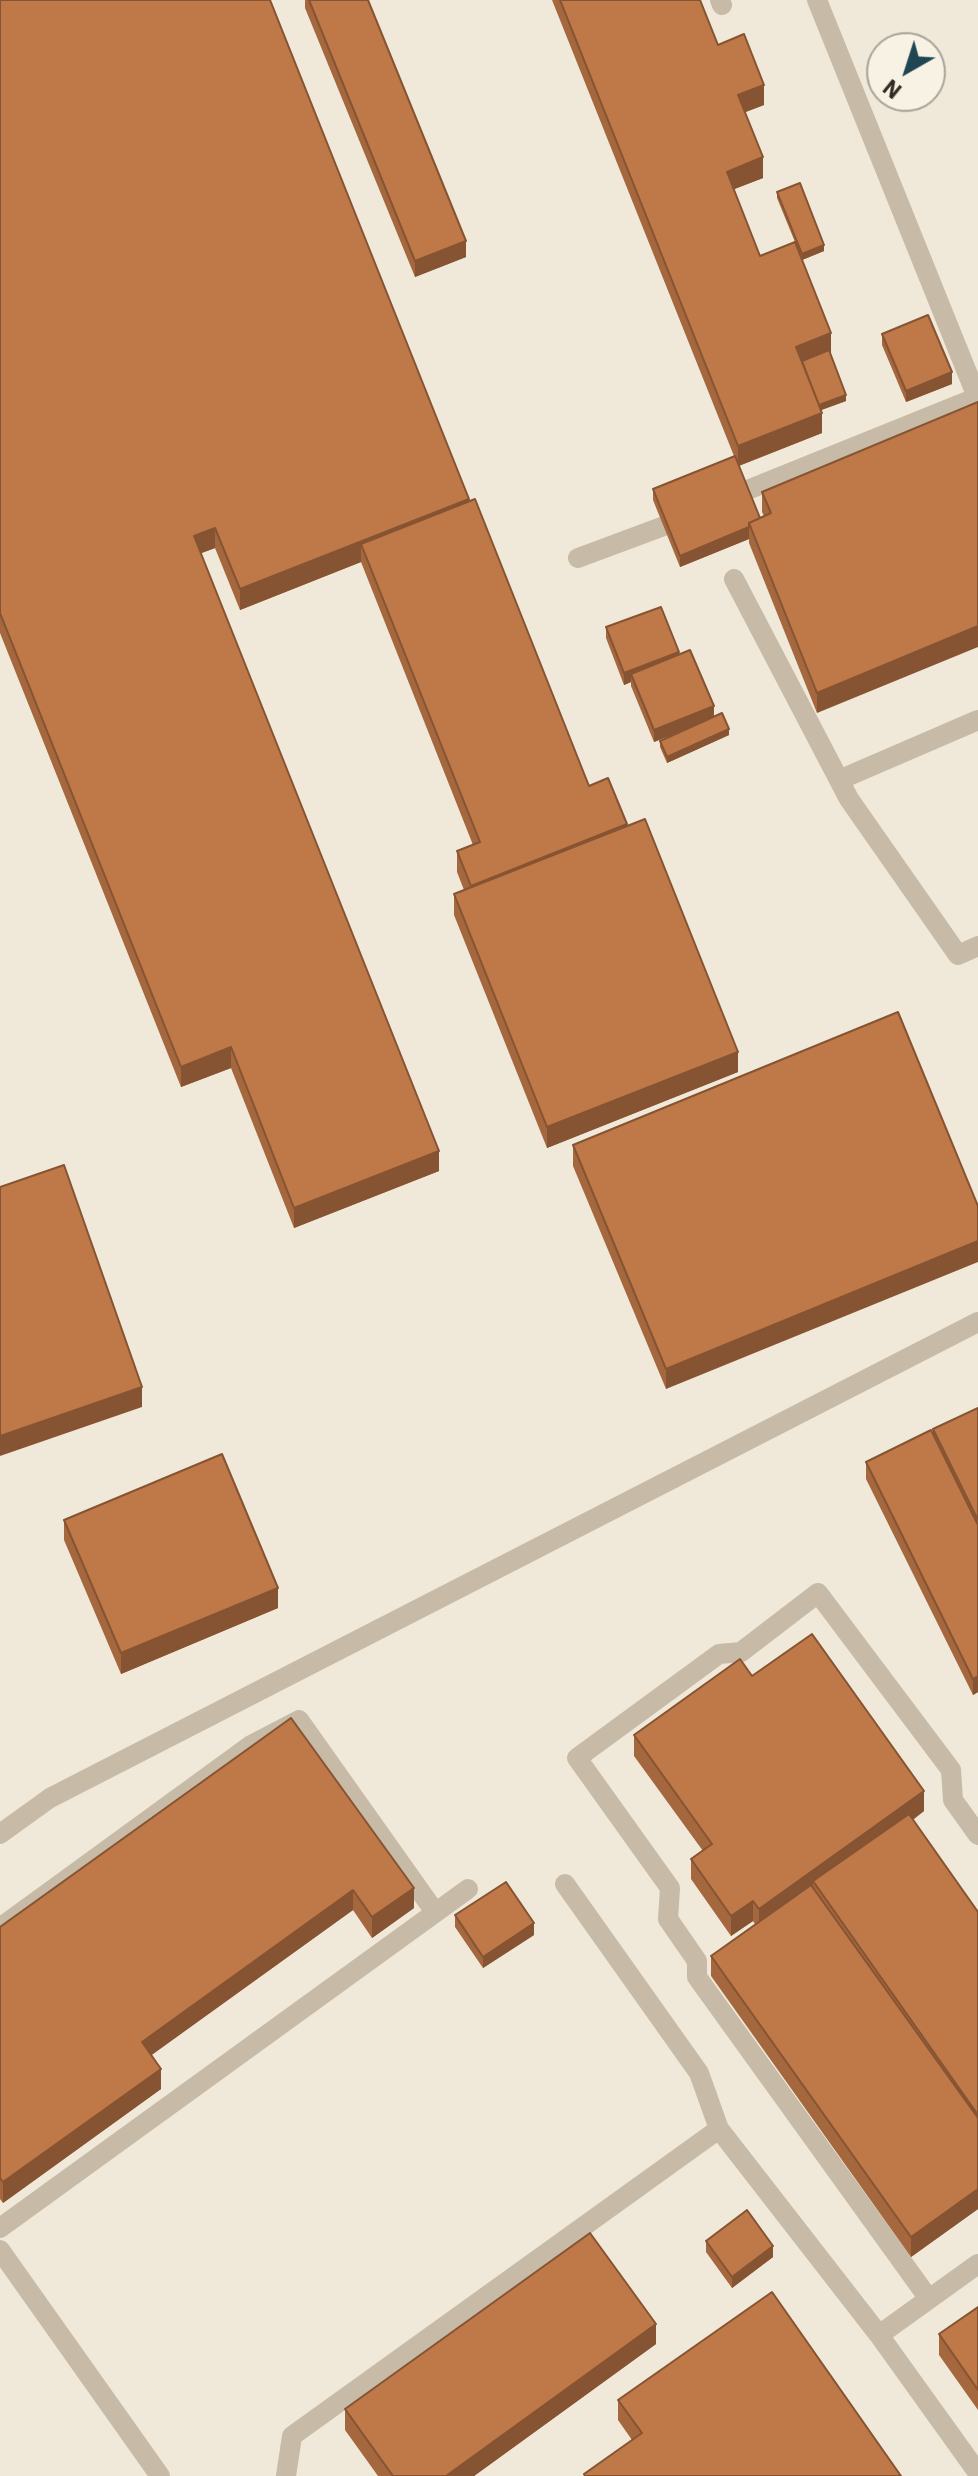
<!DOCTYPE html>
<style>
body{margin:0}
#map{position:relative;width:978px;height:2476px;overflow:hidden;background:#f0e9d9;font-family:"IBM Plex Sans",sans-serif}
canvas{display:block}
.north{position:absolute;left:866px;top:32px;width:80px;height:80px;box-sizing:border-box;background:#f8f2e5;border:2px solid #a9a399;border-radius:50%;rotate:219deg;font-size:22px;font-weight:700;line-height:32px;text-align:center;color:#332d26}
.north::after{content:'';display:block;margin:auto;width:28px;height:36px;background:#1f4652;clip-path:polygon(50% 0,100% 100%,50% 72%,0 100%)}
</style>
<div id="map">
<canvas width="978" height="2476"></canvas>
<div class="north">N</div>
</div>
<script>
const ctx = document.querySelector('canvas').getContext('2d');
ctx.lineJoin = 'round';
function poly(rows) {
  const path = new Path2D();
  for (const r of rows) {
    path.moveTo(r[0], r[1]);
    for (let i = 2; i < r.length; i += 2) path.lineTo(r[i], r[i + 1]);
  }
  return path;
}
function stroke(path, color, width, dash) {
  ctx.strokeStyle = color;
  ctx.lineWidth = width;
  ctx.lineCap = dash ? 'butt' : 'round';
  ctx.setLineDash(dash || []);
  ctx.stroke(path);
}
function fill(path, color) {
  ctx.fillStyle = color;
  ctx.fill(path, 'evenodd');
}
const minor = poly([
 [720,0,722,5],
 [817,0,977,397],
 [745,491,978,397],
 [578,558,664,526],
 [734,579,849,799,958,955,978,946],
 [839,780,978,720],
 [0,1834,50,1798,978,1322],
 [565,1884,699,2073,719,2129,879,2335,978,2473],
 [0,1928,251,1745,299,1720,435,1912],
 [0,2228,468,1889],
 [0,2250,160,2476],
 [929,2299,697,1977,697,1961,668,1919,670,1888,577,1758,719,1654,741,1652,818,1593,951,1770,953,1800,978,1835],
 [879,2335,978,2264],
 [286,2476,292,2436,719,2129]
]);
const wall = poly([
 [0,0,469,501,589,786,627,826,738,1072,547,1148,454,915,454,894,464,890,457,872,457,851,473,845,361,562,240,610,215,548,201,553,439,1171,294,1228,231,1068,181,1087,0,633],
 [305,0,368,0,466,257,415,277,305,8],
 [552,0,700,0,718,45,764,105,745,112,763,178,734,189,760,256,795,242,777,198,777,192,824,251,802,260,831,353,830,354,846,401,821,410,822,433,739,466,760,518,764,516,762,512,762,492,978,402,817,713,749,543,749,539,680,567,653,500,653,489,734,456],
 [882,334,952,384,906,402,882,345],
 [606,627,679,655,714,717,729,735,667,763,660,747,660,741,693,726,654,742,631,686,631,682,624,685,606,638],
 [898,1012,666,1389,573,1166,573,1145],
 [978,1408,978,1692,973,1695,866,1479,866,1462,933,1434,933,1429],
 [64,1520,278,1608,121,1674,64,1540],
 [291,1718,414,1908,372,1938,353,1910,151,2055,161,2089,3,2203,0,2199,0,1927],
 [634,1735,924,1811,913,1820,978,1912,978,2209,911,2257,711,1976,711,1956,755,1924,753,1921,731,1936,691,1879,691,1859,703,1851,634,1756],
 [455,1915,534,1935,483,1968,455,1927],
 [706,2241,773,2257,732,2288,706,2252],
 [978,2307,978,2410,939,2355,939,2334],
 [656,2344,474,2476,378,2476,345,2430,345,2409],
 [618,2400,901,2476,584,2476,584,2474,632,2440,618,2420]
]);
const shadedWall = poly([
 [764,85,764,105,738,115,738,95],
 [763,157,763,178,727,192,727,172],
 [466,241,466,257,415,277,415,261],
 [824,245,824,251,802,260,802,254],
 [831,333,831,353,800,365,796,347],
 [952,372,952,384,906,402,906,391],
 [846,395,846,401,816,412,816,406],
 [822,413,822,433,738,466,738,446],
 [469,499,469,520,361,544,361,562,240,610,240,589],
 [749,527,749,539,680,567,680,556],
 [215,528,215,548,194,556,194,536],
 [978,626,978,647,817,713,817,693],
 [679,652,679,664,631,674,631,682,624,685,624,673],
 [714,706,714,718,654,742,654,730],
 [729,729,729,735,667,763,667,757],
 [627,824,627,844,471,906,471,886],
 [231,1047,231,1068,181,1087,181,1067],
 [738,1052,738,1072,547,1148,547,1127],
 [439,1151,439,1171,294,1228,294,1208],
 [978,1241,978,1262,666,1389,666,1369],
 [142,1387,142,1407,0,1456,0,1436],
 [278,1588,278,1608,121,1674,121,1653],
 [978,1676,978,1692,973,1695,973,1679],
 [924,1791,924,1811,817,1888,813,1881,813,1891,759,1929,759,1909],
 [414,1888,414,1908,372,1938,372,1917],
 [353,1890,353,1910,142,2062,142,2042],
 [753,1901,753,1921,731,1936,731,1916],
 [534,1923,534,1935,483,1968,483,1957],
 [161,2069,161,2089,3,2203,3,2182],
 [978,2189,978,2209,911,2257,911,2237],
 [773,2246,773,2257,732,2288,732,2277],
 [656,2324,656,2344,474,2476,446,2476]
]);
const building = poly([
 [0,0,270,0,469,499,240,589,215,528,194,536,439,1151,294,1208,231,1047,181,1067,0,613,0,0],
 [309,0,368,0,466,241,415,261,309,0],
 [560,0,700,0,718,45,744,34,764,85,738,95,763,157,727,172,760,256,795,242,831,333,796,347,822,413,738,446,560,0],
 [800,183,824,245,802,254,777,192,800,183],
 [928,315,952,372,906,391,882,334,928,315],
 [829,350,846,395,819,405,802,361,829,350],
 [978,402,978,626,817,693,749,523,771,513,762,492,978,402],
 [735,456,760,518,749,523,749,527,680,556,653,489,735,456],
 [475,499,589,786,608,778,627,824,471,886,457,851,480,842,361,544,475,499],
 [661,607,679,652,624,673,606,627,661,607],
 [690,650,714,706,654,730,631,674,690,650],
 [722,713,729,729,667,757,660,741,722,713],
 [645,819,738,1052,547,1127,454,894,645,819],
 [898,1012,978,1206,978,1241,666,1369,573,1145,898,1012],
 [64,1165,142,1387,0,1436,0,1187,64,1165],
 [978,1408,978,1520,933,1429,978,1408],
 [931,1430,978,1525,978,1676,973,1679,866,1462,931,1430],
 [222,1454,278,1588,121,1653,64,1520,222,1454],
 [812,1634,924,1791,759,1909,753,1901,731,1916,691,1859,712,1844,634,1735,740,1659,752,1676,812,1634],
 [291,1718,414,1888,372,1917,353,1890,142,2042,161,2069,3,2182,0,2178,0,1927,291,1718],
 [909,1814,978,1912,978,2115,813,1881,909,1814],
 [506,1882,534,1923,483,1957,455,1915,506,1882],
 [811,1885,978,2118,978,2189,911,2237,711,1956,811,1885],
 [747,2210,773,2246,732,2277,706,2241,747,2210],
 [590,2233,656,2324,446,2476,393,2476,345,2409,590,2233],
 [772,2292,901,2476,585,2476,584,2474,642,2433,618,2400,772,2292],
 [978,2307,978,2390,939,2334,978,2307]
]);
stroke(minor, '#c7baa6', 20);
fill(wall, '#a4673e');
fill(shadedWall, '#865432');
fill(building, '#bf7848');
stroke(building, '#865432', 2);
</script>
